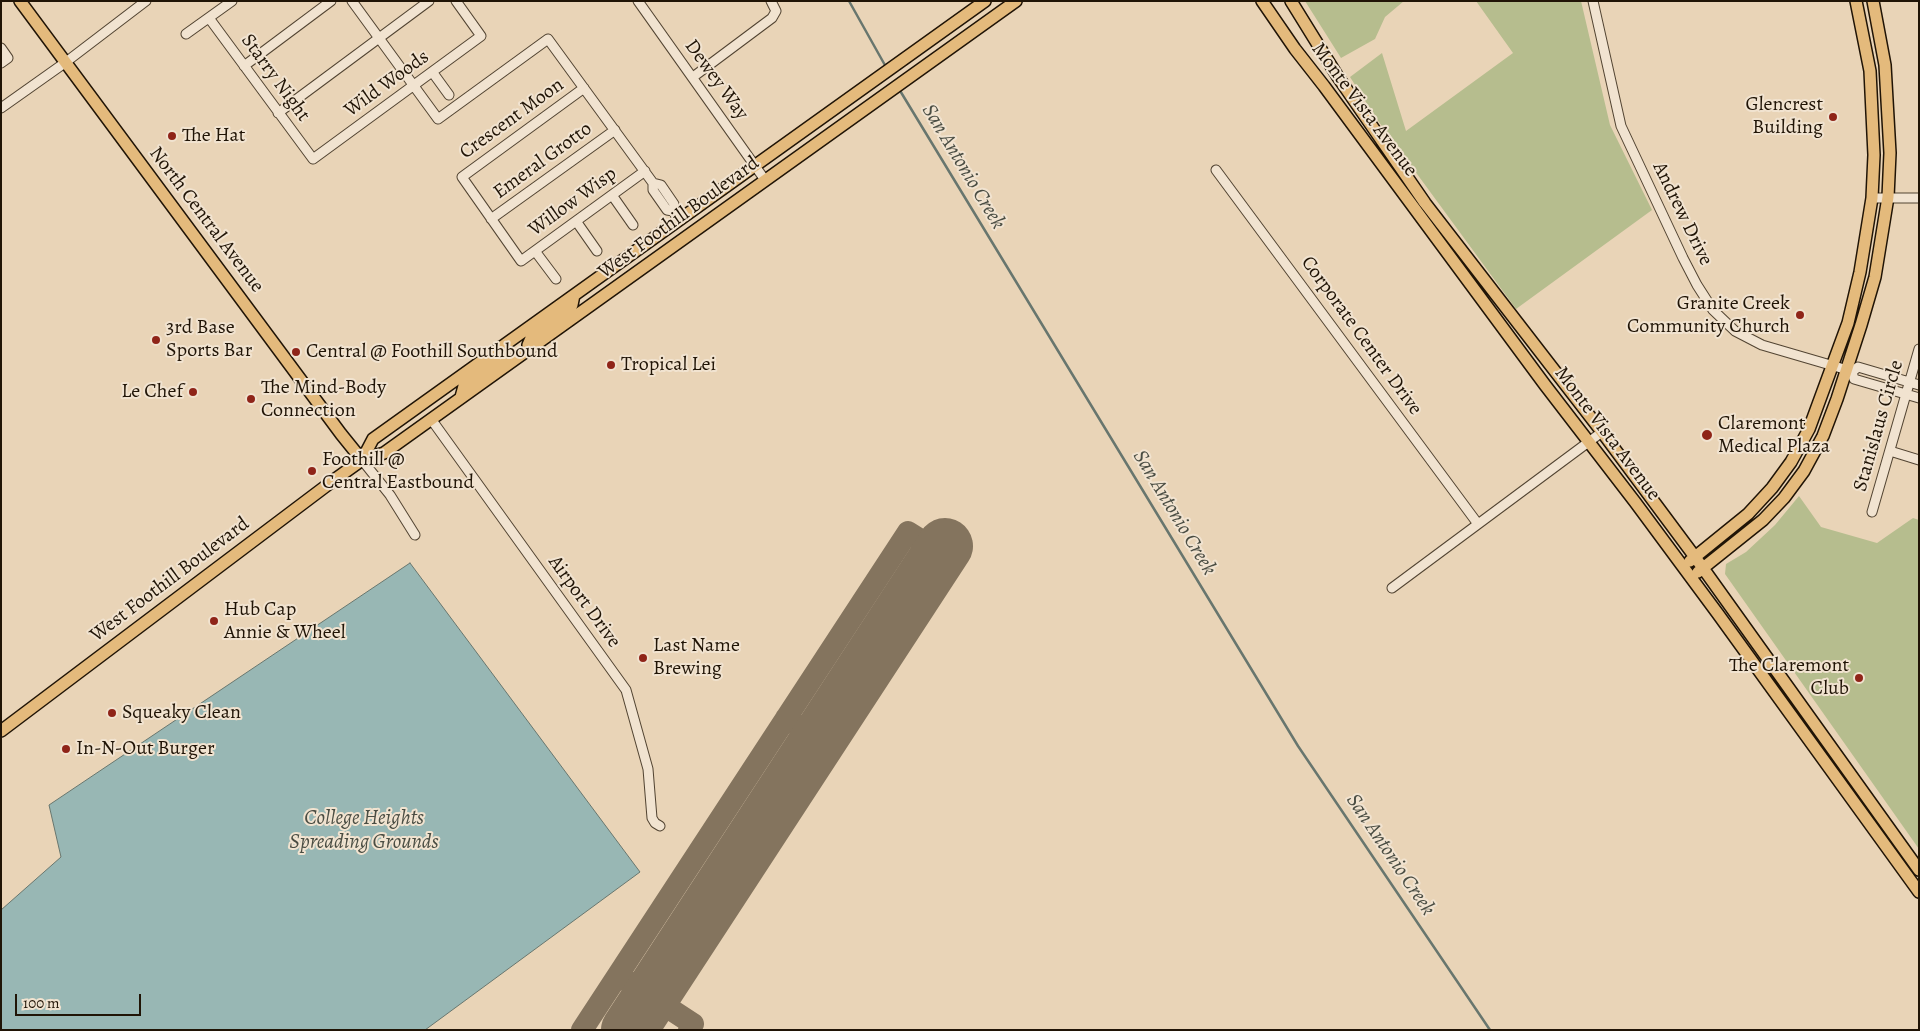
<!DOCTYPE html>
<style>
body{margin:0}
#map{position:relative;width:1920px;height:1031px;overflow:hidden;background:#e9d4b7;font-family:Alegreya,serif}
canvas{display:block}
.frame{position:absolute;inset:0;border:2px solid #201406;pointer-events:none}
.scale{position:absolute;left:15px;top:994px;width:126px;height:22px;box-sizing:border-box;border:2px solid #201406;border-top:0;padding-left:6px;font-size:15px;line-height:18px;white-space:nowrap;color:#201406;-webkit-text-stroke:4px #f1e3d0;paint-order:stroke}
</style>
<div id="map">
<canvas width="1920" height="1031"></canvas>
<div class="frame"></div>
<div class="scale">100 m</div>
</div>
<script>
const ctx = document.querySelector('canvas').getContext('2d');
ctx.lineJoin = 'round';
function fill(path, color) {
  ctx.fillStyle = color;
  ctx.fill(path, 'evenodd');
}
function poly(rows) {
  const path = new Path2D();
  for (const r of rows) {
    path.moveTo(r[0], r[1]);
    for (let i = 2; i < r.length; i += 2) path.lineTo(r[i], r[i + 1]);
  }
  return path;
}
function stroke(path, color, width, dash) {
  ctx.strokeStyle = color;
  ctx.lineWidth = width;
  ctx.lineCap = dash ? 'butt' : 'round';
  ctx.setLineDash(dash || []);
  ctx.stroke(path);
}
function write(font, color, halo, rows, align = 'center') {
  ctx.font = font + ' Alegreya,serif';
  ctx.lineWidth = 4;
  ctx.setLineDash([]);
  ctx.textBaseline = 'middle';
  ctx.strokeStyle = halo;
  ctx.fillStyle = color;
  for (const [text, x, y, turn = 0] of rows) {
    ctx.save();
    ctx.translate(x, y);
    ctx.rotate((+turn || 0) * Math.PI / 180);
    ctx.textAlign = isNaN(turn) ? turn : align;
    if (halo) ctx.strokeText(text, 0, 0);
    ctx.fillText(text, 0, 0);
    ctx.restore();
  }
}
const green = poly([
 [1305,1,1404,1,1385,17,1375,39,1341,58],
 [1476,1,1581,1,1610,125,1652,210,1516,309,1376,118,1350,77,1382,53,1406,131,1513,53],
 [1799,496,1821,527,1877,543,1913,518,1919,520,1919,849,1725,574,1726,564,1746,552,1775,525]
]);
const water = poly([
 [410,563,640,872,425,1030,1,1030,1,910,61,857,49,805,410,563]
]);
const stream = poly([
 [849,1,886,67],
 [899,89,1298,746,1490,1030]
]);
const taxiway = poly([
 [786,718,818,739],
 [618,975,693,1024,689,1030],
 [582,1030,908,532,940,552]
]);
const runway = poly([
 [629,1030,945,546]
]);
const minor = poly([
 [352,1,438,119,548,39,653,183,653,190,667,210,673,211,679,220],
 [638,1,765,180],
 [1593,1,1621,126,1683,258,1697,285,1713,310,1735,331,1762,345,1851,371],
 [209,18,313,159,481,36,456,1],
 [186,34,232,1],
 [1,48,8,58,1,63],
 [244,66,331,1],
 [433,73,449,95],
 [693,77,772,18,776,11,771,1],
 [584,88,462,177,521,261,645,171],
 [1,108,66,62,146,1],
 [278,113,429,1],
 [1216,170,1478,524],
 [653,183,661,185,674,204,673,211],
 [612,195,633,225],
 [1872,198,1919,198],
 [491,219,615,130],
 [576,221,597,251],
 [535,251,556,279],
 [1852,372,1854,379,1919,398],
 [1852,372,1858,367,1919,385],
 [431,419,626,690,648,769,652,818,655,823,660,826],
 [1890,451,1919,460],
 [362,460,390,495,415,535],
 [1872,512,1919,349],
 [1392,588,1602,432]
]);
const major = poly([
 [20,1,341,434,362,460],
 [1262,1,1295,49,1324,86,1545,385,1635,502,1718,614,1919,892],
 [1291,1,1338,77,1425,203,1602,432,1695,557,1919,870],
 [530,348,528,345,532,336,568,310,572,305,574,295],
 [461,397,464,386,499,359,502,355,501,347],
 [362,460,373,439,985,1],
 [1690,561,1748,514,1772,488,1791,462,1809,429,1848,323,1860,272,1872,198,1874,155,1870,71,1856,1],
 [1698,572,1763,520,1784,498,1804,471,1823,436,1837,399,1861,325,1875,277,1888,197,1890,153,1885,65,1873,1],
 [1,731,334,480,362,460,384,453,1016,1]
]);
const markers = [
 [1833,117,5,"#8f2418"],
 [172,136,5,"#8f2418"],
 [1800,315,5,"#8f2418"],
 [156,340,5,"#8f2418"],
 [296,352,5,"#8f2418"],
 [611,365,5,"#8f2418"],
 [193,392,5,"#8f2418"],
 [251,399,5,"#8f2418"],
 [1707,435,6,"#8f2418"],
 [312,471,5,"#8f2418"],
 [214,621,5,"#8f2418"],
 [643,658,5,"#8f2418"],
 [1859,678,5,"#8f2418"],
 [112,713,5,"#8f2418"],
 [66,749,5,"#8f2418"]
];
const streetNames = [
 ["Starry Night",275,78,54],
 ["Dewey Way",716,80,54],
 ["Wild Woods",387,84,-36],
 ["Monte Vista Avenue",1364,110,53],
 ["Crescent Moon",512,119,-36],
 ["Emeral Grotto",543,161,-36],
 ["Willow Wisp",573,202,-36],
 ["Andrew Drive",1682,214,64],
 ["West Foothill Boulevard",679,218,-36],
 ["North Central Avenue",206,220,53],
 ["Corporate Center Drive",1361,336,54],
 ["Stanislaus Circle",1879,426,-74],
 ["Monte Vista Avenue",1607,434,53],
 ["West Foothill Boulevard",170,580,-37],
 ["Airport Drive",584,602,54]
];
const poiNames = [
 ["Glencrest",1823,105,"right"],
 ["Building",1823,128,"right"],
 ["The Hat",182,136],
 ["Granite Creek",1790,304,"right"],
 ["Community Church",1790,327,"right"],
 ["3rd Base",166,328],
 ["Sports Bar",166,351],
 ["Central @ Foothill Southbound",306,352],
 ["Tropical Lei",621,365],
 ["The Mind-Body",261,388],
 ["Connection",261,411],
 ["Le Chef",183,392,"right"],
 ["Claremont",1718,424],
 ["Medical Plaza",1718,447],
 ["Foothill @",322,460],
 ["Central Eastbound",322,483],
 ["Hub Cap",224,610],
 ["Annie & Wheel",224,633],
 ["Last Name",653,646],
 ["Brewing",653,669],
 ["The Claremont",1849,666,"right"],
 ["Club",1849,689,"right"],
 ["Squeaky Clean",122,713],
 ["In-N-Out Burger",76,749]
];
const waterNames = [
 ["San Antonio Creek",963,167,59],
 ["San Antonio Creek",1174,513,59],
 ["College Heights",364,819],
 ["Spreading Grounds",364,843],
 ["San Antonio Creek",1390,855,56]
];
fill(green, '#b6bd8e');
fill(water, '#98b7b4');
stroke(water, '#68766e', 1);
stroke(stream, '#68766e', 2.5);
stroke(taxiway, '#84745e', 22);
stroke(runway, '#84745e', 56);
stroke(minor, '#524432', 11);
stroke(major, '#201406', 14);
stroke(minor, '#f1e3d0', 9);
stroke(major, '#e4ba7c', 11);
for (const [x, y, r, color] of markers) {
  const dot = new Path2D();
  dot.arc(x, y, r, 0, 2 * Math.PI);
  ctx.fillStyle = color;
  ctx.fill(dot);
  stroke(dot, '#f1e3d0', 2);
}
write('20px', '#201406', '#f1e3d0', streetNames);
write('20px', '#201406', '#f1e3d0', poiNames, 'left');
write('italic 21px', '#4a4d43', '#f1e3d0', waterNames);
</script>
